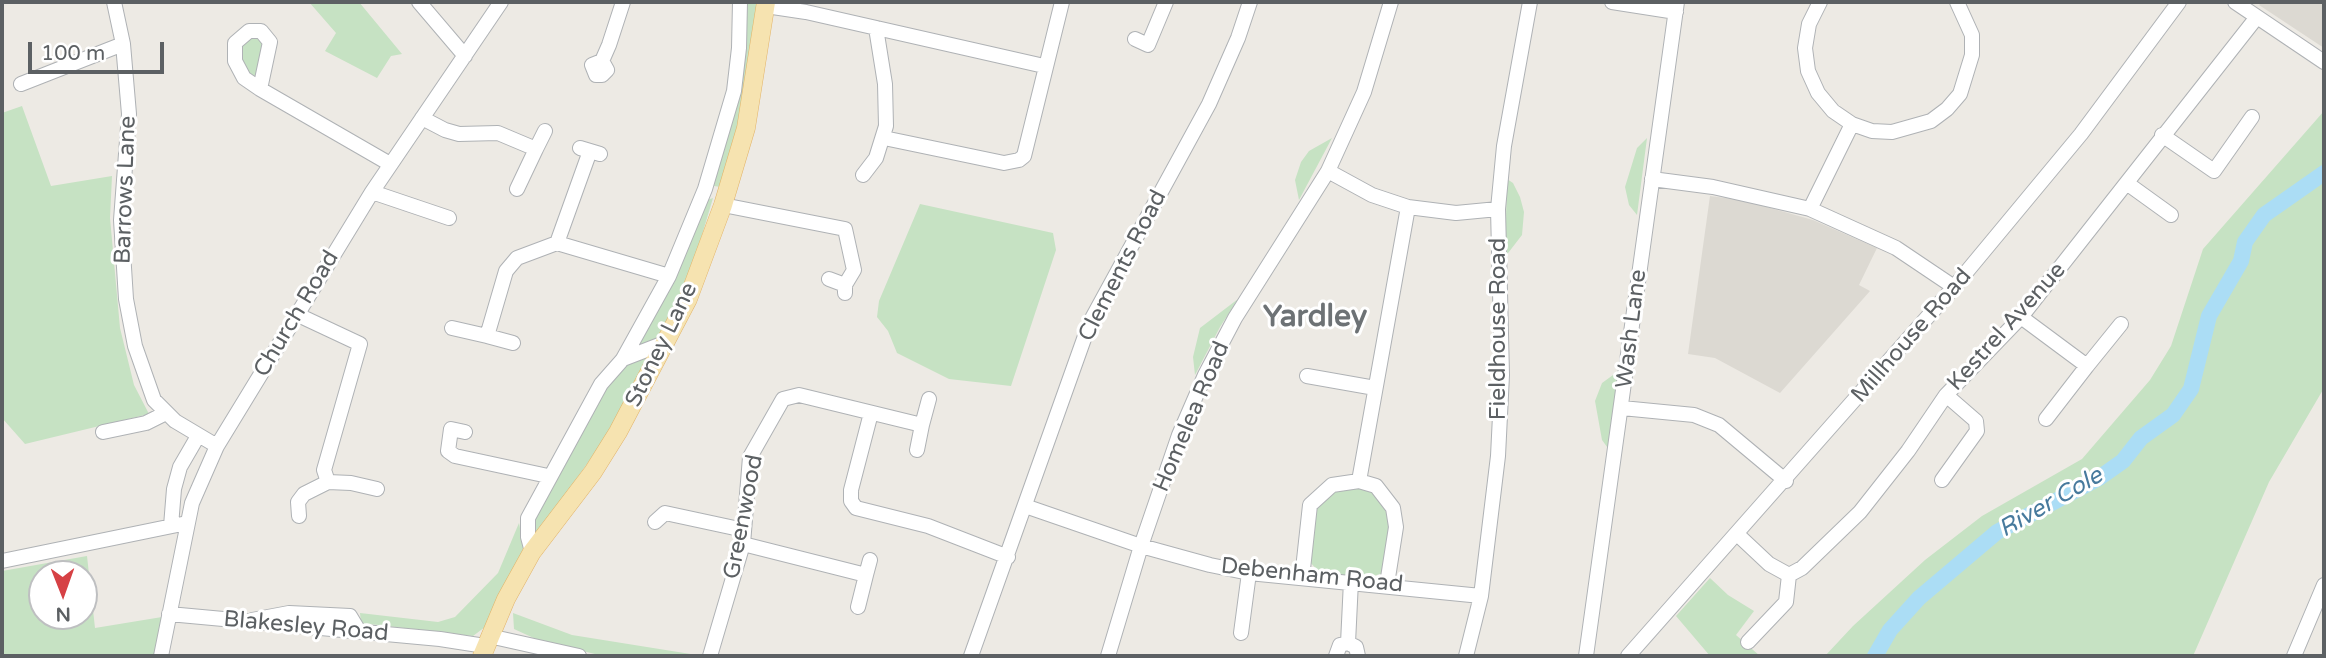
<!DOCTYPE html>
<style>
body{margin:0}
#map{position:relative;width:2326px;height:658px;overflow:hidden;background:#edeae4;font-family:"Varela Round",sans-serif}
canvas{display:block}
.frame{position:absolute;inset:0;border:4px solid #5c6063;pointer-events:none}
.north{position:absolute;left:28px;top:560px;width:70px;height:70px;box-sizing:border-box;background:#fff;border:2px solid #bebfc1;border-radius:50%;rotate:179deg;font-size:19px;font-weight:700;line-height:28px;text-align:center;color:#5c6063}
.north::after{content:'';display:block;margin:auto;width:24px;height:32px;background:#d64145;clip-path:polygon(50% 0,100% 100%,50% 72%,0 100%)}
.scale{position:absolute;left:28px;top:42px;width:136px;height:32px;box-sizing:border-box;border:4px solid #5c6063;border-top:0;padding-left:9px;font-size:21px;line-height:24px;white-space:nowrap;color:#5c6063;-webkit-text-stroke:5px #fff;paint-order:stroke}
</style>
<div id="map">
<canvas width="2326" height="658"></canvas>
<div class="frame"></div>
<div class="north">N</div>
<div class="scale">100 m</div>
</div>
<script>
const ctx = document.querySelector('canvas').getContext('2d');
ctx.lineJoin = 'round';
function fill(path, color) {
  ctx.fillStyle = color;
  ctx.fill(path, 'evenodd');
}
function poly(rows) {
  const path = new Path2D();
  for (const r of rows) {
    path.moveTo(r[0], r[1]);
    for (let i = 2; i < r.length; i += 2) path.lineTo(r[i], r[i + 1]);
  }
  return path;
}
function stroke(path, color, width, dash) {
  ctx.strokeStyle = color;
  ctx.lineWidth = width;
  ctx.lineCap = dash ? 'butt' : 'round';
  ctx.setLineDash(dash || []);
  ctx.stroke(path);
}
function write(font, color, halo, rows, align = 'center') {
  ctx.font = font + ' "Varela Round",sans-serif';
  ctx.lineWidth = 6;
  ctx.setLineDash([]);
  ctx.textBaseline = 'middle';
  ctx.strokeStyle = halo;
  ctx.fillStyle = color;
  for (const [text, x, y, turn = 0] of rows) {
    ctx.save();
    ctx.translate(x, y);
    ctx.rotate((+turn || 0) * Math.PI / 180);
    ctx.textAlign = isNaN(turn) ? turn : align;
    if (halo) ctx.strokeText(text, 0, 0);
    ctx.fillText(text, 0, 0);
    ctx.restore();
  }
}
const education = poly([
 [2262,2,2324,2,2324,48,2259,5],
 [1710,196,1742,200,1813,220,1877,248,1859,285,1870,291,1780,393,1715,358,1688,354]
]);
const green = poly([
 [309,2,359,2,402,54,391,56,377,78,325,51,336,33],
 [745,2,760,2,754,58,725,181,721,187,714,186,712,182],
 [251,34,264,40,256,81,242,69,240,42],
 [22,106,51,186,112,176,110,218,120,328,134,385,149,414,25,444,2,418,2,113],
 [2324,111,2324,388,2269,482,2193,656,1825,656,1853,626,1925,560,1982,516,2082,459,2150,380,2171,346,2203,249],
 [1332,138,1299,200,1295,180,1301,162,1309,151],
 [1647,138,1637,215,1629,205,1625,187,1637,148],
 [1507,179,1513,183,1520,197,1524,212,1522,235,1505,257],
 [713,198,688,282,663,340,637,349,635,346,707,200],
 [920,204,1053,233,1056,250,1011,386,949,379,897,353,888,331,877,317,879,301],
 [1238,299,1220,327,1195,375,1193,357,1200,328],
 [658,348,608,434,532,542,530,530,545,496,608,384,627,363],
 [1620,370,1610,451,1602,440,1595,401,1602,383],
 [1349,485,1374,490,1391,516,1384,573,1373,576,1322,575,1308,560,1314,511,1322,498],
 [519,523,524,549,485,627,473,636,361,623,360,613,438,622,455,617,498,573],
 [87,556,95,628,162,617,155,656,2,656,2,571],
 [42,574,84,574,84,616,42,616],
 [1710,578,1728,595,1754,611,1736,635,1760,656,1710,656,1676,616],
 [513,613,572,635,703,656,603,656,538,640,514,629]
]);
const river = poly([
 [1875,656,1890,630,1919,598,1997,532,2099,478,2123,461,2141,438,2173,415,2191,389,2209,316,2241,261,2245,242,2264,215,2324,173]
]);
const minor = poly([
 [114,2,123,44,129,114,121,220,126,299,135,346,154,400,175,421,217,446],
 [419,2,465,56],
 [1612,2,1676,12],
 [1820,2,1809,24,1805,48,1808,71,1818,93,1833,111,1852,124,1872,131,1892,132,1931,121,1947,109,1960,94,1972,55,1972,35,1957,2],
 [2235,2,2324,62],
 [766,6,806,12,1044,66],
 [1135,39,1148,45,1166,2],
 [602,61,607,70,602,75,596,75,592,65,602,61,609,45,623,2],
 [21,84,123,44],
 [260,89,270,42,261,31,249,31,235,43,235,61,244,78,260,89,390,164],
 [422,118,445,130,459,134,498,133,536,149,517,189],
 [2162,135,2214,171,2252,117],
 [884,138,1004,163,1019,160,1024,156,1062,2],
 [580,148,600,154],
 [536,149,545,131],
 [590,151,557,243,669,276],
 [1328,171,1372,195,1408,207,1456,213,1498,209],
 [863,175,876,158,886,126,885,84,876,28],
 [1652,179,1713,187,1810,209,1896,248,1954,287],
 [2128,184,2171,215],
 [372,192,449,218],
 [723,205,845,229,854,270,845,285],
 [1810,209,1852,124],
 [829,279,845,285,845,293],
 [296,314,360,344,324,470,328,482,351,483,377,489],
 [2021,317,2087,366,2121,324],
 [452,328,487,336],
 [513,343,487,336,506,271,517,258,557,243],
 [623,359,669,276,705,189,734,91,739,48,740,2],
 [1307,376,1375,388],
 [1622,408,1694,415,1719,425,1786,481],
 [871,413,851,490,851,501,856,508,928,526,1008,557],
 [2046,419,2087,366],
 [103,432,146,423,166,413],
 [465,432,451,429,448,451,455,456,548,476],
 [917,450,922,425],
 [1942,480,1977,431,1976,421,1946,395],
 [1359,481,1408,207],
 [1025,506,1141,546,1210,565,1249,573,1481,596],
 [299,516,298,502,304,494,328,482],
 [655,522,665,513,744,530],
 [171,526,174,489,180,467,198,436],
 [1737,534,1769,564,1789,575,1802,568,1860,512,1908,451,1946,395,2021,317,2257,17],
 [743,544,866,575,858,607],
 [532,552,528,537,528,518,601,384,623,359,667,342],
 [2,561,187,523],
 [866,575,870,560],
 [1302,578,1310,505,1332,485,1359,481,1376,486,1393,508,1396,527,1387,584],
 [169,614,440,639,485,646],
 [252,620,289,613,350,616,359,631],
 [1241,633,1249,573],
 [489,636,579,656],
 [1748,642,1786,602,1789,575],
 [1348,643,1351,581],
 [1348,643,1356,647,1358,656],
 [161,656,192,503,217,446,372,192,501,2],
 [710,656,743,544,750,457,783,399,799,395,922,425,929,399],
 [971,656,1090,322,1209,104,1238,38,1250,2],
 [1108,656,1141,546,1179,435,1205,375,1235,318,1328,171,1364,92,1391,2],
 [1336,656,1340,645,1348,643],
 [1466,656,1481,596,1498,456,1502,375,1498,209,1504,146,1530,2],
 [1586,656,1677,2],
 [1628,656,1954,287,2081,134,2179,2],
 [2294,656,2324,585]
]);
const major = poly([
 [482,656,506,599,532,552,593,472,618,432,688,299,723,205,746,128,766,2]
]);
const streetNames = [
 ["Barrows Lane",126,190,-88],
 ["Clements Road",1123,266,-63],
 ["Church Road",297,314,-59],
 ["Kestrel Avenue",2007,327,-48],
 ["Fieldhouse Road",1499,329,-90],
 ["Wash Lane",1632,329,-83],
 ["Millhouse Road",1912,336,-49],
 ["Stoney Lane",662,345,-64],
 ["Homelea Road",1192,417,-67],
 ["Greenwood",744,517,-79],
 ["Debenham Road",1312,576,6],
 ["Blakesley Road",306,627,5]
];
const waterNames = [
 ["River Cole",2051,503,-30]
];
const districtNames = [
 ["Yardley",1315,318]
];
fill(education, '#dcd9d2');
fill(green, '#c6e2c3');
stroke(river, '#abddf5', 16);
stroke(minor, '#afb2b5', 16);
stroke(major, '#e2b368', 19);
stroke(minor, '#fff', 14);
stroke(major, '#f6e3b0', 18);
write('23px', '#5c6063', '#fff', streetNames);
write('italic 24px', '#477a9d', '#fff', waterNames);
write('bold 30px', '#6d7275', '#fff', districtNames);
</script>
